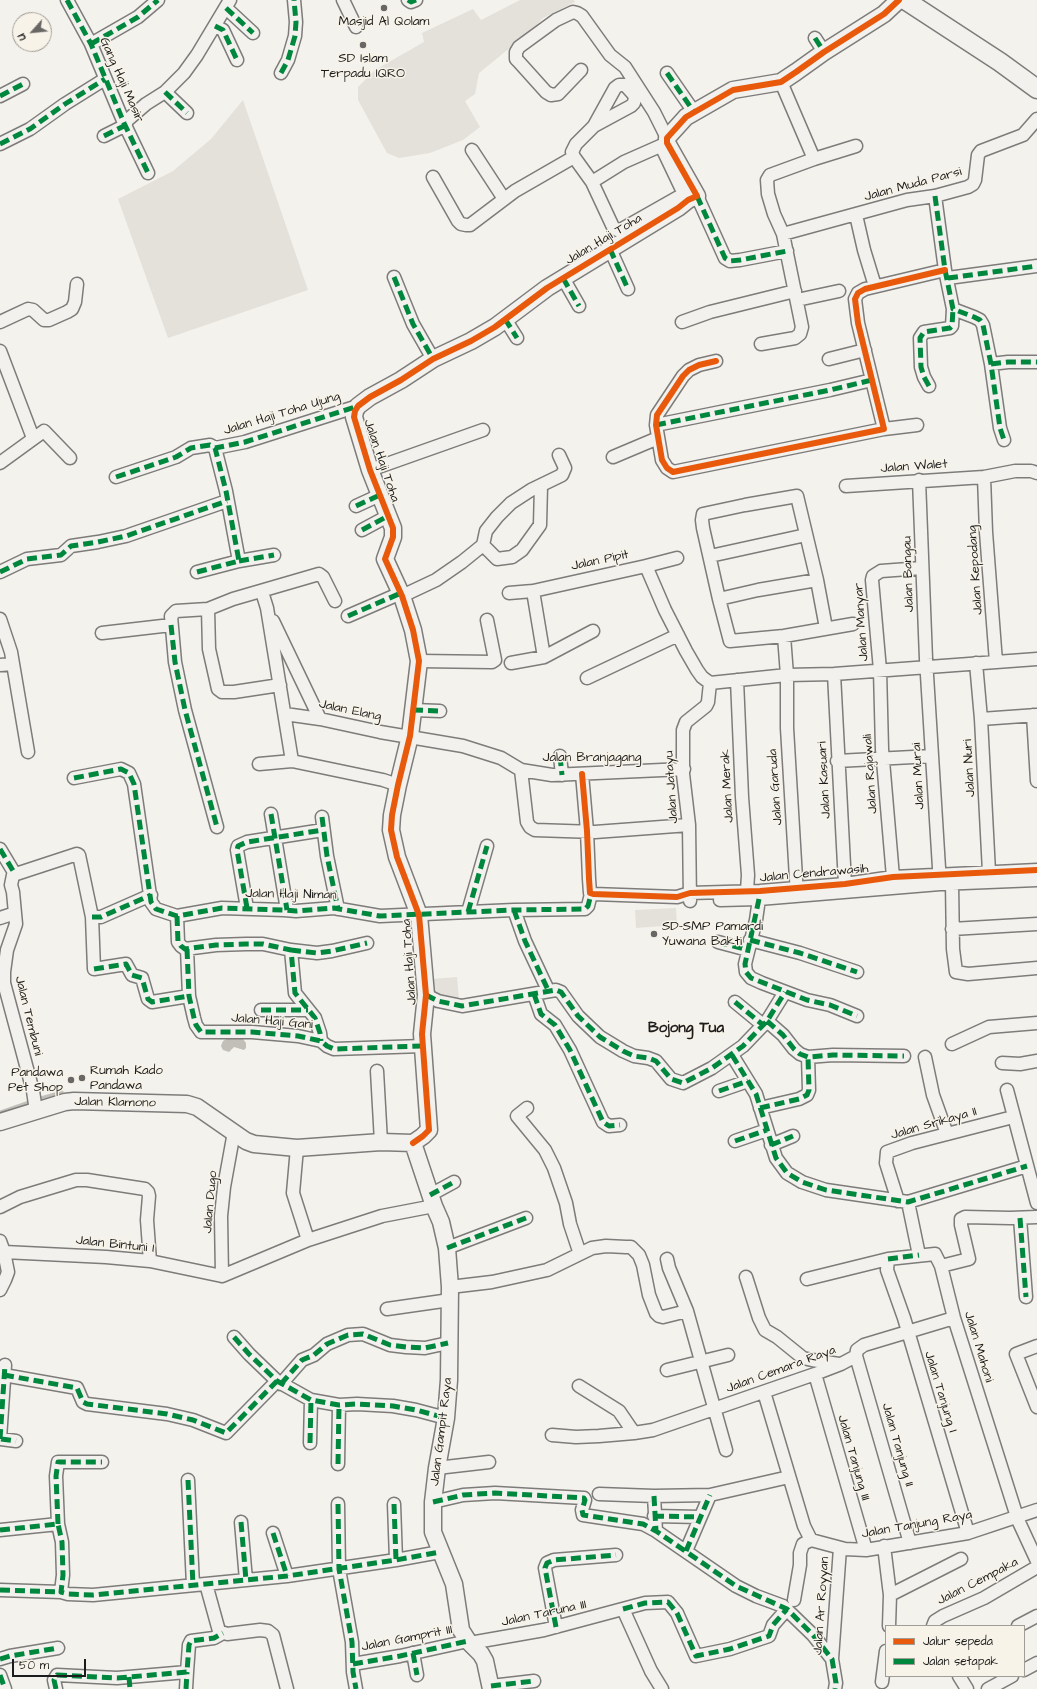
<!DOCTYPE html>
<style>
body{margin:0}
#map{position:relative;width:1037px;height:1689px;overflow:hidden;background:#f4f2ec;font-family:"Architects Daughter",sans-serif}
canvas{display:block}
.legend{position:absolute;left:885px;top:1625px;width:140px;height:52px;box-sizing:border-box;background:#f7f3e8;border:1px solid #9f9d96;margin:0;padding:5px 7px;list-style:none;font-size:12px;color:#1c1c1c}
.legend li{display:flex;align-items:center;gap:8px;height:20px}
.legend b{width:20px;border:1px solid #9f9d96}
.north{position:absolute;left:12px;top:12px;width:40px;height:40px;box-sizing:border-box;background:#f7f3e8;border:1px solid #9f9d96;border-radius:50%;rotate:243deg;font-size:11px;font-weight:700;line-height:16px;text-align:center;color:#1c1c1c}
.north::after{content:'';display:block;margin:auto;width:14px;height:18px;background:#686765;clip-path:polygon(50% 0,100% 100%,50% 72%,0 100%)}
.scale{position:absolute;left:12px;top:1659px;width:74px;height:18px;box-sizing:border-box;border:2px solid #1c1c1c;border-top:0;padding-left:5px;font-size:12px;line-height:14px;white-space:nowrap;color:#1c1c1c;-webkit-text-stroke:3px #f7f3e8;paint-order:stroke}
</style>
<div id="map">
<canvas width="1037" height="1689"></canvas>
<ul class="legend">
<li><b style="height:5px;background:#e8590c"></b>Jalur sepeda</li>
<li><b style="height:5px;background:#00873e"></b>Jalan setapak</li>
</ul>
<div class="north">U</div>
<div class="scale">50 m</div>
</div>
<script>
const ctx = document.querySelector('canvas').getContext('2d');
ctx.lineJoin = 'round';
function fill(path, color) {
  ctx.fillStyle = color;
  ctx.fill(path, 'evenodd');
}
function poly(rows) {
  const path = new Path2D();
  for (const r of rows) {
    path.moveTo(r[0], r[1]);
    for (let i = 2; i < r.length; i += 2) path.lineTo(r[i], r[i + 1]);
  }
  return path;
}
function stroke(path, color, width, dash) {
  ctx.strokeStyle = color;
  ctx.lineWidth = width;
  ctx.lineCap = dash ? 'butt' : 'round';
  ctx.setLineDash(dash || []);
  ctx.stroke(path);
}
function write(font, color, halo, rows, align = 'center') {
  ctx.font = font + ' "Architects Daughter",sans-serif';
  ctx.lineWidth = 3;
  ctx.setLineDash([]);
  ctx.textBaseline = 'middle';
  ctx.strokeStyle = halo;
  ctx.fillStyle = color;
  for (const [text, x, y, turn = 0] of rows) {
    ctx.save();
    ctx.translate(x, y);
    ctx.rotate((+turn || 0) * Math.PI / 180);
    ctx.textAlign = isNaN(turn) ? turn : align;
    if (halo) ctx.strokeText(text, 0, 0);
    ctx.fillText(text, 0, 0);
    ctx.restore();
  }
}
const green = poly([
 [520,0,574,0,575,2,543,18,532,30,479,73,475,94,465,101,480,127,463,140,430,153,399,158,387,153,358,100,358,87,375,70,424,42,422,33,473,9,481,20],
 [243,100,308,290,168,338,118,199,173,171,211,139],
 [676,908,677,925,636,928,635,910],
 [457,977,459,1000,435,995,430,987,431,979]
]);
const water = poly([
 [241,1036,246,1043,246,1048,244,1050,234,1047,229,1052,223,1050,221,1046,223,1041,230,1037]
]);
const stream = poly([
 [37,1099,62,1092],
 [0,1112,32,1101]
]);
const street = poly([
 [67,0,91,44,124,123,148,173],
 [343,0,356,27],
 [408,0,411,2,416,0],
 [226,8,253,33],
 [215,26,223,30,237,60],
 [815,38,824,52],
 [91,44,138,17,158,0],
 [581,70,558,94,551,95,546,92,519,62,516,59,516,52,519,47,556,20,573,12,577,13,582,16,610,55,625,67,654,112,667,138],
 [281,73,288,60,295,36,296,22,294,0],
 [667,73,694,112],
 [165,92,187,113],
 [0,96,23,84],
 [124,123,146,104,165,92,184,73,197,55,230,0],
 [594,126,631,106,634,103,635,96,625,85,619,85,615,88,594,126,576,144,572,152,574,157,592,182,613,227,617,230,622,229,682,195,683,192,663,150],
 [104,136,126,125],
 [0,144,30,129,65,104,105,79],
 [472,150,504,199],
 [814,159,856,146],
 [433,177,458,221,461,224,466,225,470,225,515,191,574,157],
 [592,182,624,162,667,143],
 [697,196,725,258,730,261,740,260,787,251],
 [935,196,945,270,953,309,974,317,980,320,983,325,991,364,1000,428,1004,440],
 [856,215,864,250,875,286],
 [783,234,907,200,935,196,968,187,973,184,975,180,978,155,981,151,1023,135,1037,119],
 [610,249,628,289],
 [394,277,413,324,433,359],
 [563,278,579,306],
 [948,278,1037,266],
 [797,300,839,291],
 [505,319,517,338],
 [0,322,28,309,33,310,44,320,49,320,67,312,72,309,75,302,77,284],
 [682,322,710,312,795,291],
 [761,344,795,338,800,334,802,327,783,234,774,214,768,194,767,180,770,175,773,174,814,159,781,82],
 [0,351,33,438],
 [829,359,865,350],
 [716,361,699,365,689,370,683,376,657,415,656,425,662,460,667,468,673,472,884,429,858,323,855,299,858,293,865,289,945,270],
 [991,364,1008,362,1037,362],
 [929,386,924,377,921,367,920,338,924,332,950,328,952,326,953,309],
 [656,425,830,390,872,380],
 [884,429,917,425],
 [613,457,658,438],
 [0,463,44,431,70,458],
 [370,470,483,430],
 [116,477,176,457,191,448,210,445,215,448,245,442,358,406],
 [984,477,986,532,996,662],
 [919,480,926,659,940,884],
 [846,486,984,477,1015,471,1031,471,1037,473],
 [356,506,380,495],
 [362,530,388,516],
 [483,545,497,559,512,557,522,550,540,525,541,486],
 [710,556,806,535],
 [239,561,274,555],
 [646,566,677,558],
 [0,572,27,559,61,555,71,546,98,542,126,536,227,501],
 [197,572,239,561,226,491,215,448],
 [533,591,544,657],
 [262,592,267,608,292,761],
 [509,593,533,591,646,566,665,610,686,651,697,670,702,677,710,683],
 [402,596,436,580,462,562,483,545,486,531,497,517,511,503,531,490,562,475,565,468,559,455],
 [719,599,758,590,817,580],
 [208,609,209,649,218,689,222,692,234,692,280,685],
 [348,616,401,593],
 [0,619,11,652,28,752],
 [273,621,320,719],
 [826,628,817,580,797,496,745,505,703,514,702,520,703,528,719,599,730,641,784,636,853,624],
 [102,633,171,625],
 [784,636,787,675,787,728,797,895],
 [419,661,492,662,495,660,487,620],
 [511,663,544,657,593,631],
 [976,663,981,719,989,872],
 [0,665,13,664],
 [834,674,845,884],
 [587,678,678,635],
 [737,680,742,797,748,875,747,891],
 [710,683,787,675,834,674,1037,659],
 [413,710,440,711],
 [285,714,320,719,380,732,463,746,501,758,521,770,552,775,684,769],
 [1033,715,1037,781],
 [981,719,1037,715],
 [560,756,562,775],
 [837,761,932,756],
 [259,764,292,761,383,780,398,785],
 [521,770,527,822,530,827,535,830,595,832,689,825],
 [582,774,587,831,589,879,590,893,593,894,677,897,690,893,760,891,845,884,893,877,1037,870],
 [74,778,121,769,129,773,134,784,151,902,156,909,177,916,222,908,284,910,296,911,334,908,380,916,514,910,585,909,588,906,591,894],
 [271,814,287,910],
 [322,817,327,856,338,909],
 [217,827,185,710,175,662,171,616,176,611,208,609,233,599,319,574,323,577,335,601],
 [0,849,15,874],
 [893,877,882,749,880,670,872,580,873,576,881,571,922,568],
 [952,883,953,949,956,972,968,974,1037,968],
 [760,892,756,920,745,964,746,972,751,978,762,983,807,1000,830,1005,857,1016],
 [720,900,759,899,940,884,1037,880],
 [690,901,689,825,683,774,683,730,686,722,706,706,708,702,710,683],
 [247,908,237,850,238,846,247,842,323,830],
 [514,910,525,941,548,990],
 [468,912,487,846],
 [177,916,178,942,181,946,185,949,216,945,246,944,263,944,291,950,295,993,315,1018,320,1033,321,1041],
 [92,917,101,917,151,895],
 [0,918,15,913],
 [952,929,1037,924],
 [750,940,800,953,857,972],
 [718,942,748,950],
 [187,949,189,996,194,1018,196,1025,201,1032,252,1032,298,1036,321,1041,327,1046,334,1049,423,1046],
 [291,950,317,953,332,951,367,943],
 [534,994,541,1014,555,1025,570,1050,603,1122,609,1126,620,1125],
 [426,995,438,1001,462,1006,556,990,561,992,578,1016,600,1037,623,1051,634,1056,648,1058,656,1061,671,1079,683,1083,712,1068,743,1046,767,1021,785,992],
 [735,1002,763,1025],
 [261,1010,308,1010],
 [767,1021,783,1035,794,1049,800,1054,808,1057,833,1055,904,1056],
 [952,1044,989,1027,1037,1023],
 [732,1055,756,1094,776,1158,787,1173,802,1182,826,1190,908,1202,1027,1166],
 [925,1057,933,1095,947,1134],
 [1002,1063,1020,1064,1037,1061],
 [377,1071,381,1142],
 [1007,1090,1037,1203],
 [719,1091,748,1081],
 [527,1108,517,1116,545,1150,554,1168,566,1203,570,1224,580,1254],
 [760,1108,799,1099,807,1095,809,1090,808,1057],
 [36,1111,33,1091,4,983,4,972,7,950,16,924,13,892,11,885,13,875,77,854,79,855,92,917,94,969,126,964,132,975,142,978,148,999,152,1002,189,996],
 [735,1141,767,1130],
 [771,1145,793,1136],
 [297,1148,293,1193,308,1240],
 [430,1195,454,1182],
 [898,1201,886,1163,887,1152,912,1143,1013,1117],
 [908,1202,919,1255],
 [0,1207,20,1197,76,1180,87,1180,145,1189,148,1192,149,1196,147,1220,150,1261],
 [1020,1218,1026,1297],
 [0,1241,4,1252,8,1272,5,1280,0,1290],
 [447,1248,526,1218],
 [4,1252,106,1257,150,1261,222,1276],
 [667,1259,669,1268,687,1311,726,1450],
 [888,1259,887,1270,904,1318,968,1533],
 [941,1266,969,1259,961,1225,961,1219,965,1217,1010,1218,1037,1217],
 [222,1276,308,1240,382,1216,434,1206],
 [222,1276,221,1216,224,1187,234,1132],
 [746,1277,759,1318,765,1330,777,1337,803,1358,812,1360,839,1364],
 [807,1279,888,1259,935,1254,941,1266,954,1318,1018,1520,1037,1561],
 [450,1287,492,1282,547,1270,592,1248,606,1246,626,1247,631,1247,639,1255,643,1265,649,1295,656,1313,659,1316,663,1317,687,1311],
 [387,1309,450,1300],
 [234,1337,249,1354,277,1381,311,1400,339,1405,357,1404,393,1406,416,1410,446,1418],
 [1037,1346,1016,1354,1037,1407],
 [856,1356,910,1543],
 [856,1356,857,1350,864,1345,954,1318],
 [667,1370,728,1355],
 [815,1374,866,1550],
 [4,1375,77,1388,83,1402,87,1404,167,1414,193,1420,226,1433,277,1381],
 [281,1384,302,1360,314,1355,327,1344,348,1335,363,1334,390,1345,406,1347,425,1348,448,1343],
 [579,1386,619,1411,634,1433],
 [764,1392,804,1526,811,1540,845,1549,866,1550,968,1533,1037,1510],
 [552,1435,576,1437,599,1436,634,1433,653,1430,815,1374,841,1364,856,1356],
 [0,1439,5,1365],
 [1,1439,16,1441],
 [310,1443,311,1400],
 [338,1464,339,1405],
 [437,1468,489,1462],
 [188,1480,193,1585],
 [599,1494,654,1496,710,1495,789,1477],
 [654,1496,656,1531,736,1586,756,1596,783,1606,813,1635,832,1659],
 [433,1502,463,1495,495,1493,584,1498,585,1500,582,1510,583,1515,643,1524,656,1531],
 [338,1504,339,1569,352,1642,353,1672,356,1689],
 [394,1504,396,1560],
 [654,1516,700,1517],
 [241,1522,246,1580],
 [58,1524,56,1476,58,1462,102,1462],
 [0,1530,58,1524,62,1542,63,1575,61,1592,68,1594,93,1595,287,1576,396,1560,440,1552],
 [273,1533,287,1576],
 [884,1546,890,1595,889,1626],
 [686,1551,710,1495],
 [206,1584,219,1631,227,1634,260,1630,268,1631,273,1635,287,1689],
 [0,1590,61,1592],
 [890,1595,961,1559],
 [794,1600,800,1565,800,1553,803,1544,811,1540],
 [623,1609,651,1671,662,1689],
 [933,1626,935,1621,943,1616,984,1598,1037,1567],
 [1018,1626,1037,1616],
 [556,1627,545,1568,547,1563,554,1560,616,1555],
 [470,1643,544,1630,645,1603,668,1602,677,1613,696,1656,730,1649,769,1636,773,1625,787,1609],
 [413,1653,417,1675],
 [0,1659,10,1656,58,1648],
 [353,1664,400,1656,468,1641],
 [1024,1670,1037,1663],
 [0,1675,5,1689],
 [959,1676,967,1689],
 [882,1682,886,1651],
 [491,1686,534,1681],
 [56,1689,54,1680,57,1675,117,1678,187,1672,189,1645,191,1641,214,1638,223,1633],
 [186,1689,187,1672],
 [835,1689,836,1683,832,1659,840,1548],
 [988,1689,1012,1676]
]);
const secondary = poly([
 [0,1122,65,1102,74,1101,187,1104,197,1107,246,1141,254,1144,297,1148,381,1142,413,1143],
 [413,1143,423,1136,429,1130,422,1034,426,995,419,915,397,857,391,830,392,815,398,785,410,736,419,661,413,630,402,596,385,559,393,537,393,528,370,470,354,417,355,411,358,406,370,397,401,380,433,359,471,341,495,327,547,288,678,208,688,200,697,196,667,143,667,138,686,117,733,90,781,82,796,72,824,52,884,14,899,0],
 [413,1143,434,1206,441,1222,447,1248,450,1287,449,1380,446,1418,437,1468,433,1502,433,1532,454,1584,461,1630,468,1641,481,1654,485,1661,491,1689]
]);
const primary = poly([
 [905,0,1000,62,1037,89]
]);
const quiet = poly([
 [67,0,91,44,124,123,148,173],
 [408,0,411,2,416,0],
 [226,8,253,33],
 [215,26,223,30,237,60],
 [815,38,824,52],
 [91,44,138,17,158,0],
 [281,73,288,60,295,36,296,22,294,0],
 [667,73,694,112],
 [165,92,187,113],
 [0,96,23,84],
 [104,136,126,125],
 [0,144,30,129,65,104,105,79],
 [697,196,725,258,730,261,740,260,787,251],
 [935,196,945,270,953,309,974,317,980,320,983,325,991,364,1000,428,1004,440],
 [610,249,628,289],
 [394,277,413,324,433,359],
 [563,278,579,306],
 [948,278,1037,266],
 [505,319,517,338],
 [991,364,1008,362,1037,362],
 [929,386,924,377,921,367,920,338,924,332,950,328,952,326,953,309],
 [656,425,830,390,872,380],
 [116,477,176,457,191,448,210,445,215,448,245,442,358,406],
 [356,506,380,495],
 [362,530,388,516],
 [239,561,274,555],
 [0,572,27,559,61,555,71,546,98,542,126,536,227,501],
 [197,572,239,561,226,491,215,448],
 [348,616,401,593],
 [171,625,175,662,185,710,217,827],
 [413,710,440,711],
 [560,756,562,775],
 [74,778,121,769,129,773,134,784,151,902,156,909,177,916,222,908,284,910,296,911,334,908,380,916,514,910,585,909,588,906,591,894],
 [271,814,287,910],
 [322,817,327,856,338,909],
 [0,849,15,874],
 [759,899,745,964,746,972,751,978,807,1000,830,1005,857,1016],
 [247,908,237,850,238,846,247,842,323,830],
 [514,910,525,941,548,990],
 [468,912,487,846],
 [177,916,178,942,181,946,185,949,216,945,246,944,263,944,291,950,295,993,315,1018,320,1033,321,1041],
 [92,917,101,917,151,895],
 [750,940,800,953,857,972],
 [718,942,748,950],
 [187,949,189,996,194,1018,196,1025,201,1032,252,1032,298,1036,321,1041,327,1046,334,1049,423,1046],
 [291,950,317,953,332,951,367,943],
 [94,969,126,964,132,975,142,978,148,999,152,1002,189,996],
 [534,994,541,1014,555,1025,570,1050,603,1122,609,1126,620,1125],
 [426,995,438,1001,462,1006,556,990,561,992,578,1016,600,1037,623,1051,634,1056,648,1058,656,1061,671,1079,683,1083,712,1068,743,1046,767,1021,785,992],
 [735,1002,763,1025],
 [261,1010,308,1010],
 [767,1021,783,1035,794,1049,800,1054,808,1057,833,1055,904,1056],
 [732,1055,756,1094,776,1158,787,1173,802,1182,826,1190,908,1202,1027,1166],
 [719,1091,748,1081],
 [760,1108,799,1099,807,1095,809,1090,808,1057],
 [735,1141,767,1130],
 [771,1145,793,1136],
 [430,1195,454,1182],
 [1020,1218,1026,1297],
 [447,1248,526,1218],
 [888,1259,919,1255],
 [234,1337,249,1354,277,1381,311,1400,339,1405,357,1404,393,1406,416,1410,446,1418],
 [4,1375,77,1388,83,1402,87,1404,167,1414,193,1420,226,1433,277,1381],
 [281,1384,302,1360,314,1355,327,1344,348,1335,363,1334,390,1345,406,1347,425,1348,448,1343],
 [0,1439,5,1365],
 [1,1439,16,1441],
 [310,1443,311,1400],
 [338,1464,339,1405],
 [188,1480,193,1585],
 [654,1496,656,1531,736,1586,787,1609,813,1635,832,1659,836,1683,835,1689],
 [433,1502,463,1495,495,1493,584,1498,585,1500,582,1510,583,1515,643,1524,656,1531],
 [338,1504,339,1569,352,1642,353,1672,356,1689],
 [394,1504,396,1560],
 [654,1516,700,1517],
 [241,1522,246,1580],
 [58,1524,56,1476,58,1462,102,1462],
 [0,1530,58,1524,62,1542,63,1575,61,1592,68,1594,93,1595,287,1576,396,1560,440,1552],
 [273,1533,287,1576],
 [686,1551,710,1495],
 [0,1590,61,1592],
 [623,1609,645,1603,668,1602,677,1613,696,1656,730,1649,769,1636,773,1625,787,1609],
 [556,1627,545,1568,547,1563,554,1560,616,1555],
 [413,1653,417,1675],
 [0,1659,10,1656,58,1648],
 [353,1664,400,1656,468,1641],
 [0,1675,5,1689],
 [129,1677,130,1689],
 [491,1686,534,1681],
 [56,1689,54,1680,57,1675,117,1678,187,1672,189,1645,191,1641,214,1638,223,1633],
 [186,1689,187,1672]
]);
const cycleway = poly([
 [716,361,699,365,689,370,683,376,657,415,656,425,662,460,667,468,673,472,884,429,858,323,855,299,858,293,865,289,945,270],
 [582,774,587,831,589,879,590,893,593,894,677,897,690,893,760,891,845,884,893,877,1037,870],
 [413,1143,423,1136,429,1130,422,1034,426,995,419,915,397,857,391,830,392,815,398,785,410,736,419,661,413,630,402,596,385,559,393,537,393,528,370,470,354,417,355,411,358,406,370,397,401,380,433,359,471,341,495,327,547,288,678,208,688,200,697,196,667,143,667,138,686,117,733,90,781,82,796,72,824,52,884,14,899,0]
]);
const markers = [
 [384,8,4,"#686765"],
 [363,45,4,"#686765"],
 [654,934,4,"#686765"],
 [82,1078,4,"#686765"],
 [71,1080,4,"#686765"]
];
const poiNames = [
 ["Masjid Al Qolam",384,22],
 ["SD Islam",363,59],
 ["Terpadu IQRO",363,74],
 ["SD-SMP Pamardi",662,927,"left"],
 ["Yuwana Bakti",662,942,"left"],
 ["Rumah Kado",90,1071,"left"],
 ["Pandawa",90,1086,"left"],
 ["Pandawa",63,1073,"right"],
 ["Pet Shop",63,1088,"right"]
];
const streetNames = [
 ["Gang Haji Masir",121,80,66],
 ["Jalan Muda Parsi",913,185,-15],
 ["Jalan Haji Toha",604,240,-31],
 ["Jalan Haji Toha Ujung",282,414,-17],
 ["Jalan Haji Toha",381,461,71],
 ["Jalan Walet",914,467,-4],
 ["Jalan Pipit",600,561,-12],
 ["Jalan Kepodang",976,570,-94],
 ["Jalan Bangau",909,574,-92],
 ["Jalan Manyar",862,622,-94],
 ["Jalan Elang",350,711,12],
 ["Jalan Branjagang",592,758],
 ["Jalan Nuri",970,768,-93],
 ["Jalan Rajawali",871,774,-94],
 ["Jalan Murai",919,776,-93],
 ["Jalan Kasuari",825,780,-93],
 ["Jalan Merak",728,786,-93],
 ["Jalan Jatayu",672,787,-94],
 ["Jalan Garuda",776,787,-94],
 ["Jalan Cendrawasih",814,874,-5],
 ["Jalan Haji Niman",291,895,1],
 ["Jalan Haji Toha",410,962,-94],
 ["Jalan Tembuni",28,1016,76],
 ["Jalan Haji Gani",272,1022,5],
 ["Jalan Klamono",115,1103,1],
 ["Jalan Srikaya II",934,1124,-16],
 ["Jalan Dugo",211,1202,-85],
 ["Jalan Bintuni I",115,1245,6],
 ["Jalan Mahoni",978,1347,73],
 ["Jalan Cemara Raya",781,1370,-20],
 ["Jalan Tanjung I",940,1392,73],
 ["Jalan Gampit Raya",442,1432,-83],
 ["Jalan Tanjung II",897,1445,74],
 ["Jalan Tanjung III",853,1458,74],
 ["Jalan Tanjung Raya",917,1525,-10],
 ["Jalan Cempaka",978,1582,-27],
 ["Jalan Ar Royyan",822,1606,-86],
 ["Jalan Taruna III",544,1614,-12],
 ["Jalan Gamprit III",407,1639,-11]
];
const quarterNames = [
 ["Bojong Tua",686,1029]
];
fill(green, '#e4e1da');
fill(water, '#c2bfb8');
stroke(stream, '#c2bfb8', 3);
stroke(street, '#7d7c7a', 15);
stroke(secondary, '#7d7c7a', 19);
stroke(primary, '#7d7c7a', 21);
stroke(street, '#f2f1ed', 12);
stroke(secondary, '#f2f1ed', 16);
stroke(primary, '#f2f1ed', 18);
stroke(quiet, '#00873e', 5, [10, 5]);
stroke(cycleway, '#e8590c', 6);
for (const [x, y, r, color] of markers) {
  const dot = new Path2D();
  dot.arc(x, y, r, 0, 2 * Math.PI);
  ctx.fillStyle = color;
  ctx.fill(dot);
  stroke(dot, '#f7f3e8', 1.5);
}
write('13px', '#1c1c1c', '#f7f3e8', poiNames);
write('13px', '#1c1c1c', '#f7f3e8', streetNames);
write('bold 15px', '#1c1c1c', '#f7f3e8', quarterNames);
</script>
